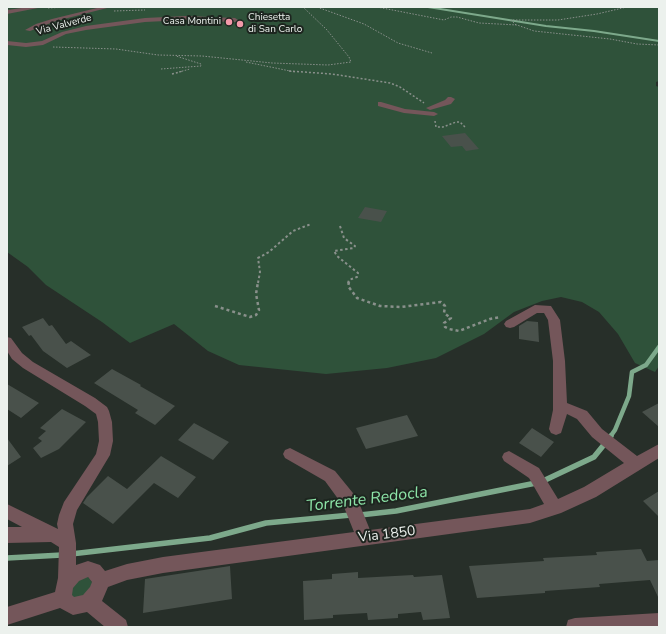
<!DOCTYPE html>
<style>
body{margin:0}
#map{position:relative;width:666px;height:634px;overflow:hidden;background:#272f29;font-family:"Nunito Sans",sans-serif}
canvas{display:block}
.frame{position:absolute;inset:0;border:8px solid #ecf1ed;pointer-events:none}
</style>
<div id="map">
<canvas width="666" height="634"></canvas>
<div class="frame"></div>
</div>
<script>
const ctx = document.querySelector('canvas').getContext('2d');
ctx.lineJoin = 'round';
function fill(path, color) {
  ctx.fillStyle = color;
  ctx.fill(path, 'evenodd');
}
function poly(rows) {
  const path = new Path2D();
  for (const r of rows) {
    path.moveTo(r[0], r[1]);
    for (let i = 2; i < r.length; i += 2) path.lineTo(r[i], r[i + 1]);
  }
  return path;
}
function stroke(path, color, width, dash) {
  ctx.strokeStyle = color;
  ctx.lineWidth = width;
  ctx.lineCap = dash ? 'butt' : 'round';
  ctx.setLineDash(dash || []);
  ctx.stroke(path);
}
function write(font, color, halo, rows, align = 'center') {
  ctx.font = font + ' "Nunito Sans",sans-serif';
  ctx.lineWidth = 4;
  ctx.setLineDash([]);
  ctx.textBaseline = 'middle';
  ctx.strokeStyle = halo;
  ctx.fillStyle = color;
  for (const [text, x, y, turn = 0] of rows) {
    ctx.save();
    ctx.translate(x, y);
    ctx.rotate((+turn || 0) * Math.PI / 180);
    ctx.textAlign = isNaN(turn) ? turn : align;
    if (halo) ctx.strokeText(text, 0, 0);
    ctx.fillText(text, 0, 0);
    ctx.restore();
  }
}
const green = poly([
 [7,7,659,7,659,81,656,82,656,86,659,87,659,366,655,372,635,363,618,334,599,312,582,302,561,297,542,301,514,312,484,334,436,358,387,368,326,374,239,365,208,351,174,324,130,343,102,322,46,285,28,267,7,252],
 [85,577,88,577,92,582,92,589,79,598,73,597,71,594,72,584]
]);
const streamFar2 = poly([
 [428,7,546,26,594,31,659,41]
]);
const streamFar1 = poly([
 [610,437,615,430,629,396,632,372,646,365,659,347]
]);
const stream = poly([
 [543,481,594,457,611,436],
 [360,515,396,511,536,483],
 [71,554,210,538,266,523,351,515],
 [7,558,62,555]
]);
const building = poly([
 [465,133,479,149,466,151,462,146,451,147,442,136],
 [365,207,387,211,381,222,358,218],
 [43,318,49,326,52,325,66,344,71,341,91,355,67,368,43,351,31,335,29,336,22,327],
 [527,321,538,322,539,342,519,339,519,326],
 [112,369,141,385,140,386,175,406,155,425,135,413,138,410,94,383],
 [7,384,39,403,21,418,7,409],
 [659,403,659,427,642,412],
 [62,409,86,422,59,449,41,458,33,448,42,441,38,438,46,431,40,428],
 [407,415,418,436,366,449,356,428],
 [194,423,229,442,213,460,178,440],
 [532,428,554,442,541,457,519,443],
 [7,438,21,457,7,466],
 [161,456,196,477,178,498,154,483,113,524,83,503,87,497,108,476,127,489],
 [659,491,659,517,643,501],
 [641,549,647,561,659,560,659,599,650,580,599,584,600,587,545,591,545,593,477,598,469,566,544,561,543,558,597,555,596,552],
 [230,566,232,599,143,613,145,579],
 [358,572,358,578,413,575,414,577,442,575,450,618,423,620,421,612,398,614,398,618,368,620,367,613,333,615,333,618,304,620,303,581,332,579,332,574]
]);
const pathFar3 = poly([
 [317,7,364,24,398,43,432,53],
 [377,7,444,20,451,17,457,17,479,23,517,25,534,31,610,39,637,44,659,45],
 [48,8,69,7],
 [114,11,145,10],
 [516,25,511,20,558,20,597,14,627,7],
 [53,47,116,49,158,55,202,56,272,63,328,65,351,62,349,57,327,30,303,7],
 [246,62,295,72],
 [161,69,201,66,201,64,176,56,177,55],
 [179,72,190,69]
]);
const pathFar2 = poly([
 [289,71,332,74,390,83,400,87,424,103],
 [172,74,183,71],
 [435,121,436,127,443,127,456,122,460,122,465,127]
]);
const pathFar1 = poly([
 [340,226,344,238,355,246,354,248,334,251,337,256,358,273,357,277,349,280,348,283],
 [258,283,260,272,258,258,269,252,293,231,311,224]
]);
const path = poly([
 [349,282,348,286,357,298,380,306,401,307,441,302,445,306,444,313,451,318,444,323,445,327,449,329,459,331,490,319,501,317],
 [215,306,250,317,256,315,259,310,256,294,258,282]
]);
const minor = poly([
 [29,7,43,7,7,14,7,10,29,7],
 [101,7,111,7,56,21,30,31,25,30,36,24,52,19,101,7],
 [186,16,235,18,238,20,235,22,201,21,204,23,201,25,193,21,186,20,145,22,86,30,66,34,43,45,26,47,7,45,7,41,26,43,42,41,62,32,86,26,145,18,186,16],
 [448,97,451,97,455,99,451,104,430,110,426,108,445,100,448,97],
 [378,102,381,102,405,109,434,112,438,114,434,116,404,113,378,106,378,102],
 [535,305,551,306,560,320,565,361,567,403,587,411,602,429,637,456,659,444,659,458,596,497,561,513,530,523,163,573,127,580,108,587,102,601,126,620,128,627,105,627,87,612,73,615,60,608,7,625,7,607,55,592,58,578,59,547,51,542,7,543,7,527,22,527,7,519,7,504,58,529,57,524,59,515,64,502,96,454,99,441,98,422,96,414,85,406,23,368,12,359,7,351,7,337,11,338,22,353,33,362,95,398,107,407,109,411,112,422,113,441,110,455,77,510,73,524,76,543,76,565,88,561,100,565,105,571,127,564,163,557,354,532,344,507,325,481,285,458,283,454,285,450,290,448,335,471,357,498,370,530,530,509,544,504,529,478,504,461,502,457,504,453,509,451,539,468,558,499,584,487,624,463,592,437,577,419,567,414,561,433,556,435,551,433,549,429,553,410,553,361,548,320,544,313,537,313,514,327,510,328,506,327,504,324,506,321,535,305],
 [88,577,92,582,90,587,83,595,74,597,72,595,73,588,79,581,88,577],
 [659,613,659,627,566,627,568,620,575,618,659,613]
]);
const markers = [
 [229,22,4,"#f39aa9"],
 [240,24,4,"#f39aa9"]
];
const farPoinames = [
 ["Chiesetta",248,18],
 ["di San Carlo",248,30],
 ["Casa Montini",221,22,"right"]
];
const farStreetnames = [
 ["Via Valverde",64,25,-15]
];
const nearStreetnames = [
 ["Via 1850",387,535,-7]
];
const nearWaternames = [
 ["Torrente Redocla",367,500,-7]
];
fill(green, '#2f523a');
stroke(streamFar2, '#7da98b', 2);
stroke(streamFar1, '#7da98b', 4.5);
stroke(stream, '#7da98b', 5.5);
fill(building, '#49514b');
stroke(pathFar3, '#89908b', 1, [1.5, 1.5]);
stroke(pathFar2, '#89908b', 1.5, [2, 2]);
stroke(pathFar1, '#89908b', 2, [2.5, 2.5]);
stroke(path, '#89908b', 2.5, [3, 3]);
fill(minor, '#74565a');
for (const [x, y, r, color] of markers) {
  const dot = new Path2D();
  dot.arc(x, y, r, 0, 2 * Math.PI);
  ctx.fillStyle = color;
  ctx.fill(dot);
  stroke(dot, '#1d251f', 1.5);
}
write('10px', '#ecf1ed', '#1d251f', farPoinames, 'left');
write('10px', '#ecf1ed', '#1d251f', farStreetnames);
write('14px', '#ecf1ed', '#1d251f', nearStreetnames);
write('italic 16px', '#8ce3a7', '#1d251f', nearWaternames);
</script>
